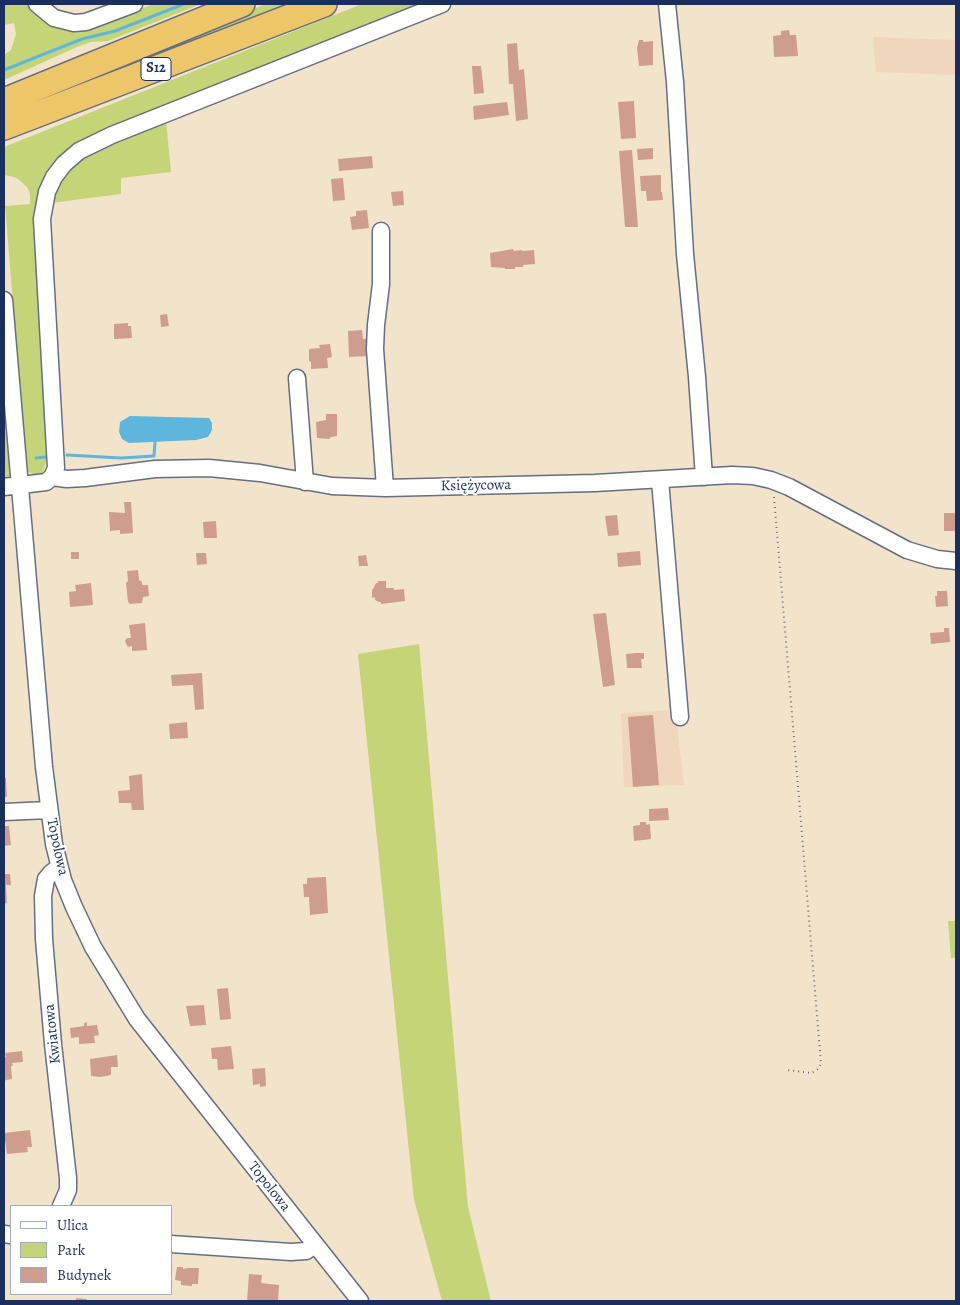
<!DOCTYPE html>
<meta charset="utf-8">
<style>
body{margin:0}
#map{position:relative;width:960px;height:1305px;overflow:hidden;background:#f1e4ca;font-family:Alegreya,serif}
canvas{display:block}
.frame{position:absolute;inset:0;border:5px solid #1b2f5e;pointer-events:none}
.legend{position:absolute;left:10px;top:1205px;width:162px;height:90px;box-sizing:border-box;background:#fff;border:1px solid #a4acbf;margin:0;padding:6px 9px;list-style:none;font-size:15px;color:#1b2f5e}
.legend li{display:flex;align-items:center;gap:10px;height:25px}
.legend b{width:25px;border:1px solid #a4acbf}
</style>
<div id="map">
<canvas width="960" height="1305"></canvas>
<div class="frame"></div>
<ul class="legend">
<li><b style="height:6px;background:#fff"></b>Ulica</li>
<li><b style="height:14px;background:#c5d476"></b>Park</li>
<li><b style="height:14px;background:#cf9d8e"></b>Budynek</li>
</ul>
</div>
<script>
const ctx = document.querySelector('canvas').getContext('2d');
ctx.lineJoin = 'round';
function fill(path, color) {
  ctx.fillStyle = color;
  ctx.fill(path, 'evenodd');
}
function poly(rows) {
  const path = new Path2D();
  for (const r of rows) {
    path.moveTo(r[0], r[1]);
    for (let i = 2; i < r.length; i += 2) path.lineTo(r[i], r[i + 1]);
  }
  return path;
}
function stroke(path, color, width, dash) {
  ctx.strokeStyle = color;
  ctx.lineWidth = width;
  ctx.lineCap = dash ? 'butt' : 'round';
  ctx.setLineDash(dash || []);
  ctx.stroke(path);
}
function write(font, color, halo, rows, align = 'center') {
  ctx.font = font + ' Alegreya,serif';
  ctx.lineWidth = 4;
  ctx.setLineDash([]);
  ctx.textBaseline = 'middle';
  ctx.strokeStyle = halo;
  ctx.fillStyle = color;
  for (const [text, x, y, turn = 0] of rows) {
    ctx.save();
    ctx.translate(x, y);
    ctx.rotate((+turn || 0) * Math.PI / 180);
    ctx.textAlign = isNaN(turn) ? turn : align;
    if (halo) ctx.strokeText(text, 0, 0);
    ctx.fillText(text, 0, 0);
    ctx.restore();
  }
}
const built = poly([
 [873,37,956,40,956,75,876,72],
 [675,710,684,785,624,787,621,713]
]);
const green = poly([
 [4,4,29,4,39,18,53,26,64,29,79,30,90,29,153,4,201,4,108,41,91,42,77,47,4,80,4,55,11,50,16,34,14,23,4,25],
 [266,4,291,4,4,119,4,109,90,74,93,79,102,76,100,70],
 [362,4,424,4,76,143,55,163,46,176,48,455,42,475,33,474,27,471,5,206,30,204,30,194,27,187,18,179,14,177,4,175,4,147],
 [166,120,171,172,121,178,121,194,51,203,62,178,78,159,104,145],
 [4,368,12,475,4,481],
 [419,644,468,1207,491,1301,442,1301,414,1200,358,654],
 [948,921,956,921,956,958,951,958]
]);
const water = poly([
 [130,416,209,418,212,423,212,430,208,437,196,440,129,443,122,439,119,432,120,422]
]);
const stream = poly([
 [4,70,82,39,115,31,184,4],
 [67,455,121,458,154,456,155,442],
 [36,458,46,457]
]);
const building = poly([
 [789,30,790,35,796,35,798,56,774,57,773,36,781,35,781,31],
 [639,40,643,40,643,42,653,41,653,65,639,66,637,48],
 [517,43,519,70,524,69,528,119,516,121,513,84,509,84,507,44],
 [472,66,481,66,484,93,474,94],
 [634,101,636,138,621,139,618,102],
 [507,102,509,115,474,120,473,106],
 [653,148,653,159,638,160,637,149],
 [632,150,638,227,625,227,619,151],
 [372,156,373,168,339,171,338,159],
 [661,175,661,192,662,192,663,200,647,201,646,191,641,191,640,176],
 [343,178,345,200,333,201,331,179],
 [403,191,404,205,393,206,391,192],
 [367,210,369,228,352,230,350,217,356,216,356,211],
 [513,249,514,251,522,250,522,251,534,250,535,264,523,265,523,267,515,267,515,269,505,269,505,268,491,267,490,253],
 [167,314,169,326,161,327,160,315],
 [128,323,128,326,131,326,132,338,114,339,114,324],
 [362,330,363,339,366,339,368,356,349,357,348,331],
 [330,344,332,357,327,358,328,368,311,369,311,362,309,361,309,349,320,348,319,345],
 [326,414,337,414,337,436,331,437,329,439,317,438,316,422,326,420],
 [124,502,131,502,133,533,120,534,120,530,110,531,109,512,125,513],
 [944,513,956,513,956,531,944,531],
 [617,515,619,535,608,536,605,516],
 [216,521,217,538,204,538,203,522],
 [640,551,641,565,618,567,617,553],
 [71,552,79,552,79,559,71,559],
 [196,553,206,553,207,564,197,565],
 [366,555,368,566,359,566,358,556],
 [138,570,139,580,142,582,142,585,148,585,149,596,143,597,142,603,130,604,128,602,126,583,128,581,127,571],
 [378,581,386,581,386,588,394,588,394,590,404,589,405,601,381,604,381,602,379,602,375,600,375,597,372,598,372,590,373,589,376,583,378,583],
 [91,583,93,605,70,607,69,592,76,591,75,585],
 [937,591,947,591,948,606,936,607,935,596,937,596],
 [606,613,615,685,603,687,593,614],
 [145,623,147,650,132,651,132,646,128,647,125,641,127,638,131,638,129,625],
 [944,628,949,628,950,642,931,644,930,633,944,632],
 [636,653,644,653,644,659,641,659,642,668,627,668,626,654],
 [202,673,204,709,195,710,193,685,172,686,171,675],
 [653,715,659,785,633,787,628,717],
 [187,722,188,738,170,739,169,724],
 [142,774,144,810,132,810,131,803,119,803,118,791,130,790,129,776],
 [4,778,6,778,7,797,4,797],
 [668,808,669,820,649,821,649,809],
 [640,822,646,822,646,825,650,824,651,839,634,841,633,826,640,825],
 [4,826,9,826,11,845,4,846],
 [4,874,10,874,11,885,6,885,7,903,4,904],
 [326,877,328,913,310,915,309,897,304,897,303,884,307,884,307,878],
 [228,988,231,1019,220,1020,217,989],
 [204,1005,206,1025,190,1026,186,1006],
 [87,1022,87,1026,97,1025,99,1035,94,1036,95,1043,79,1044,79,1037,71,1038,70,1028,84,1026,84,1023],
 [231,1046,234,1069,218,1070,217,1059,212,1059,211,1048],
 [22,1051,23,1062,12,1063,13,1066,11,1066,12,1079,6,1080,4,1082,4,1058,6,1057,5,1053],
 [117,1055,118,1067,111,1067,111,1075,100,1077,91,1076,90,1059],
 [265,1068,266,1086,260,1087,260,1084,253,1085,252,1069],
 [30,1130,32,1147,27,1147,28,1152,7,1154,4,1133],
 [177,1267,183,1267,183,1269,188,1268,199,1268,198,1284,192,1284,192,1286,181,1285,181,1281,175,1280],
 [249,1274,262,1275,261,1283,279,1285,278,1301,247,1301],
 [76,1298,87,1299,87,1301,76,1301]
]);
const path = poly([
 [774,497,821,1064,818,1069,812,1073,787,1070]
]);
const minor = poly([
 [37,4,54,18,74,23,86,22,134,4],
 [667,4,675,82,685,254,697,377,704,477],
 [381,231,381,284,376,325,375,349,385,488],
 [4,300,44,767,54,844,63,880,74,907,93,947,137,1019,360,1301],
 [297,378,305,482],
 [52,477,67,479,85,478,155,469,209,468,260,473,332,486,385,488,595,483,732,475,753,476,771,480,789,487,907,550,937,559,956,561],
 [660,480,680,717],
 [4,487,46,482,52,477,56,468,42,219,47,192,54,177,64,164,79,151,112,135,442,4],
 [4,812,49,810],
 [59,867,51,873,46,879,43,896,44,939,53,1044,68,1178,68,1190,61,1206],
 [4,1234,11,1235],
 [171,1244,291,1252,306,1251,315,1245]
]);
const highway = poly([
 [4,101,242,4],
 [4,127,324,4]
]);
const shields = [
 [156,69,30]
];
const shieldNames = [
 ["S12",156,69]
];
const streetNames = [
 ["Księżycowa",476,486,-1],
 ["Topolowa",57,847,78],
 ["Kwiatowa",53,1034,-96],
 ["Topolowa",269,1187,52]
];
fill(built, '#f0d6bc');
fill(green, '#c5d476');
fill(water, '#5fb6dc');
stroke(stream, '#5fb6dc', 3);
fill(building, '#cf9d8e');
stroke(minor, '#666e84', 19);
stroke(highway, '#666e84', 28);
stroke(path, '#666e84', 2, [1, 4]);
stroke(minor, '#fff', 16);
stroke(highway, '#ecc669', 25);
for (const [x, y, w] of shields) {
  const box = new Path2D();
  box.roundRect(x - w / 2, y - 11.5, w, 23, 4);
  ctx.fillStyle = '#fff';
  ctx.fill(box);
  stroke(box, '#1b2f5e', 1);
}
write('bold 14px', '#1b2f5e', null, shieldNames);
write('15px', '#1b2f5e', '#fff', streetNames);
</script>
